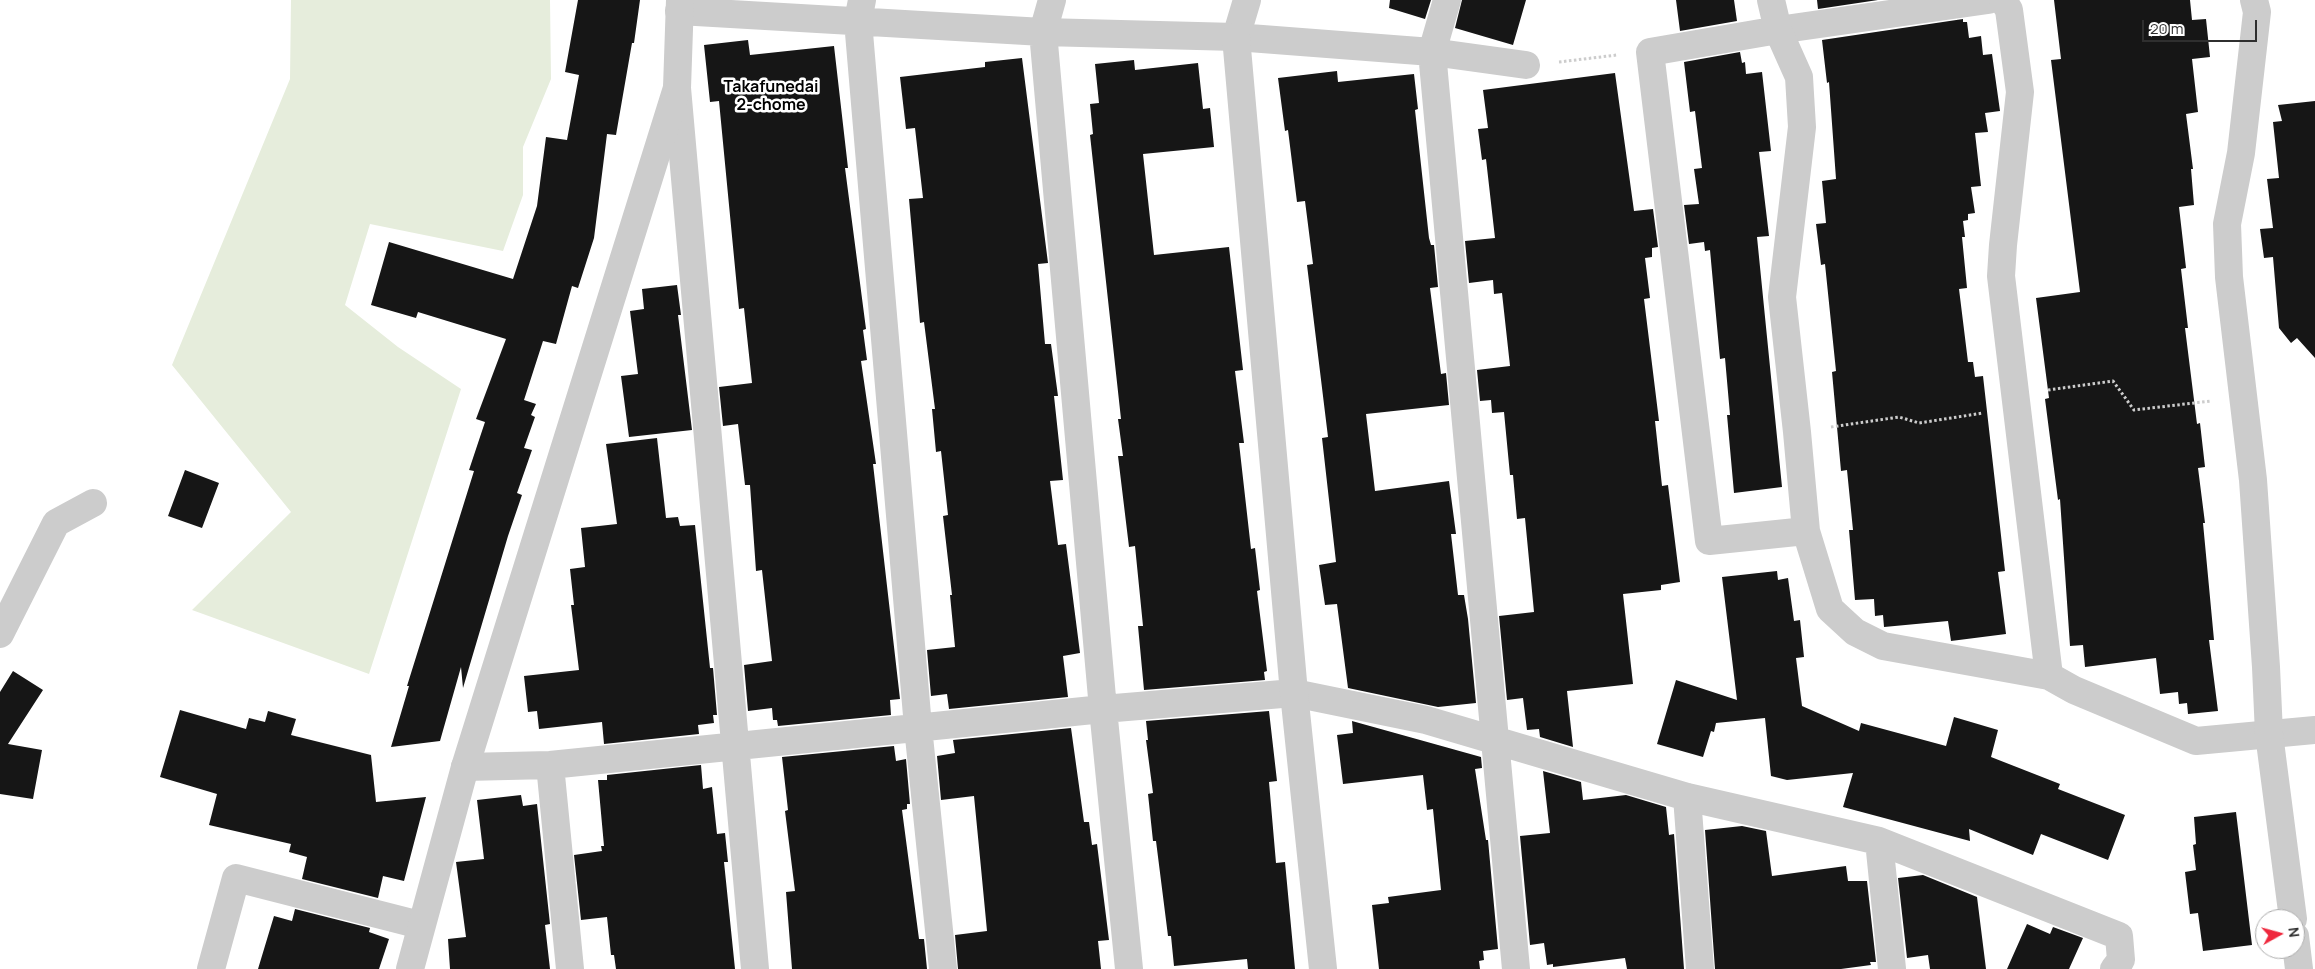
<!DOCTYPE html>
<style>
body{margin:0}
#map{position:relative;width:2315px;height:969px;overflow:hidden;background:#fff;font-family:Manrope,sans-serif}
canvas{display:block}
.north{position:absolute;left:2255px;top:909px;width:50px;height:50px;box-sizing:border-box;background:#fff;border:1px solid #acacac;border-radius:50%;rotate:83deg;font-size:14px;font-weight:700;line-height:20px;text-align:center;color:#2f2f2f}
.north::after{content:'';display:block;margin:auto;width:18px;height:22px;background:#ef283d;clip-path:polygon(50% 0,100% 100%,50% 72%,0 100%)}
.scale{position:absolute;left:2142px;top:20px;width:115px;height:22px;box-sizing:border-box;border:2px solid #2f2f2f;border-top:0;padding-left:6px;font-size:15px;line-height:18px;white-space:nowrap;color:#2f2f2f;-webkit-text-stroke:4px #fff;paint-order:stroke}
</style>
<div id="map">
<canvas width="2315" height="969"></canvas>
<div class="north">N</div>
<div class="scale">20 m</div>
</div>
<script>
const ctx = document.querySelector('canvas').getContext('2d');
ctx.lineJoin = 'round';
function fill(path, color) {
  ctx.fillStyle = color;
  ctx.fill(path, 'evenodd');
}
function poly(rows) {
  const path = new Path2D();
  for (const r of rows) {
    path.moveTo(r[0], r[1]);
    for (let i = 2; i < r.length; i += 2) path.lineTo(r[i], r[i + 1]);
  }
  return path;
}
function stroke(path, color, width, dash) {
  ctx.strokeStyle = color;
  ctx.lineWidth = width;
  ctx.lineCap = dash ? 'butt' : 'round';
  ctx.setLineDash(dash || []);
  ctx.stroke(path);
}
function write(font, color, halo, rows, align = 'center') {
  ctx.font = font + ' Manrope,sans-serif';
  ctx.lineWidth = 5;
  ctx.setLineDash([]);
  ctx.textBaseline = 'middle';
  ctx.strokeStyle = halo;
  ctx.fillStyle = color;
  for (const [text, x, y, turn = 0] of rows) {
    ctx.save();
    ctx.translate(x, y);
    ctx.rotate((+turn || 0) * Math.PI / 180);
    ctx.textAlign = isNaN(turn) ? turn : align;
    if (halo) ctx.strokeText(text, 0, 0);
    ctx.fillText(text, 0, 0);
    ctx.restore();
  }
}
const green = poly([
 [291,0,550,0,551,79,523,147,523,195,503,251,370,224,345,305,398,347,461,389,369,674,192,610,291,512,172,365,290,79]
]);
const building = poly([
 [578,0,640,0,634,43,632,43,616,135,607,134,594,238,578,288,572,286,556,344,543,341,524,400,536,404,531,415,535,417,524,448,532,450,517,493,522,495,508,536,463,688,461,667,440,741,391,747,409,686,407,686,474,471,469,470,485,422,476,419,506,339,418,312,416,318,371,305,389,242,513,279,537,206,546,137,567,140,579,75,565,72],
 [1390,0,1431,0,1425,19,1389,8],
 [1462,0,1526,0,1513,45,1455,28],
 [1676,0,1734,0,1737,21,1680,31],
 [1817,0,1878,0,1818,9],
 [2054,0,2190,0,2192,20,2206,19,2210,57,2192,59,2198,112,2186,114,2193,169,2191,169,2194,205,2179,207,2186,268,2181,269,2188,328,2185,328,2197,424,2200,423,2205,467,2198,468,2205,523,2203,523,2214,640,2209,640,2218,711,2188,714,2187,703,2179,704,2178,692,2160,694,2156,658,2085,667,2083,645,2070,646,2060,499,2058,500,2045,399,2049,398,2036,298,2080,292,2051,60,2061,59],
 [1963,19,1963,22,1967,22,1969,38,1981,36,1983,55,1992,54,2000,111,1985,113,1988,132,1975,133,1981,186,1971,187,1975,213,1968,214,1968,220,1963,221,1965,237,1962,237,1967,288,1959,289,1968,362,1973,362,1975,377,1983,376,2005,571,1998,572,2006,634,1951,641,1948,621,1884,627,1883,615,1875,616,1874,599,1855,600,1849,530,1853,530,1847,470,1841,471,1832,372,1836,371,1825,264,1821,265,1816,224,1826,223,1822,181,1836,179,1829,82,1827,83,1822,40],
 [748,40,750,55,834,46,848,168,845,168,866,329,863,330,867,360,861,361,876,464,873,464,900,699,890,700,891,715,778,726,777,720,773,720,772,708,748,711,744,665,772,661,762,570,756,571,750,485,745,485,738,424,723,426,719,387,752,383,744,308,739,309,719,101,710,102,704,45],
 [1740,52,1742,63,1745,62,1746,74,1762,72,1771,151,1759,152,1769,236,1757,237,1782,487,1734,493,1727,415,1730,415,1725,358,1720,359,1710,250,1705,251,1704,242,1689,244,1684,205,1699,204,1694,169,1702,168,1695,111,1690,112,1684,62],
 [1022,58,1048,263,1038,264,1045,344,1051,344,1058,396,1054,396,1063,480,1050,481,1058,545,1066,544,1080,653,1063,656,1068,697,949,709,947,694,931,696,927,650,955,647,950,595,952,595,943,516,948,515,941,451,936,452,932,409,935,409,924,322,920,323,909,199,923,198,915,128,906,129,900,77,985,67,985,62],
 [1134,60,1135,70,1198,63,1203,109,1210,108,1214,147,1143,154,1154,255,1229,247,1243,370,1235,371,1244,443,1239,443,1251,549,1255,548,1260,590,1257,591,1267,671,1264,672,1265,680,1144,690,1138,626,1143,626,1135,546,1129,547,1118,456,1123,456,1118,419,1121,419,1090,135,1093,134,1090,104,1099,103,1095,64],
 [1337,71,1338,82,1414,74,1418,109,1415,110,1429,238,1431,245,1434,245,1438,287,1430,288,1441,374,1446,373,1449,405,1366,414,1375,491,1449,481,1456,534,1451,534,1458,595,1464,595,1468,619,1476,703,1438,707,1348,688,1337,604,1325,605,1319,565,1336,562,1322,438,1328,437,1307,265,1313,264,1305,201,1297,202,1288,130,1285,131,1278,78],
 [1615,73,1634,211,1653,209,1658,247,1652,248,1652,257,1645,258,1650,298,1644,299,1659,421,1655,421,1662,486,1668,485,1680,582,1661,585,1661,590,1623,594,1633,684,1567,691,1573,747,1540,737,1539,729,1527,730,1523,698,1507,700,1499,616,1534,612,1525,518,1517,519,1513,475,1510,475,1504,412,1492,413,1491,400,1480,401,1477,370,1510,366,1502,293,1494,294,1493,280,1469,283,1465,241,1495,238,1486,159,1482,160,1478,129,1488,128,1483,90],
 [2315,101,2315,358,2297,338,2291,343,2279,328,2273,257,2264,258,2260,229,2273,228,2267,179,2279,178,2273,122,2282,121,2278,105],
 [677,285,681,315,678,315,692,430,629,437,621,376,638,374,630,311,644,309,642,289],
 [657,438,666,518,678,517,680,526,695,525,710,668,713,668,717,715,713,715,714,723,698,725,699,734,604,744,602,722,539,729,537,711,528,712,524,676,579,670,571,605,574,605,570,569,585,567,581,528,617,524,606,444],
 [185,470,219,483,202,528,168,516],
 [1777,571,1778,580,1788,578,1794,621,1800,620,1804,657,1796,658,1802,706,1859,731,1861,723,1946,746,1954,717,1998,730,1991,757,2060,784,2058,789,2125,815,2108,860,2041,834,2033,855,1969,829,1970,841,1843,807,1853,773,1787,780,1771,776,1765,718,1716,723,1714,732,1711,731,1703,757,1657,744,1676,680,1737,700,1722,577],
 [13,671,43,690,8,744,42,750,33,799,0,794,0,692],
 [180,710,246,729,249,718,265,722,268,711,296,719,291,735,371,755,376,802,426,797,404,881,383,876,378,898,302,879,307,857,289,852,291,844,209,825,217,794,160,777],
 [1269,711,1277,781,1269,782,1276,863,1285,862,1295,969,1248,969,1247,959,1174,966,1171,936,1168,936,1156,841,1153,841,1148,794,1153,793,1146,740,1148,740,1146,721],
 [1352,721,1481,757,1482,768,1475,769,1486,840,1488,840,1498,949,1483,951,1484,960,1479,961,1480,969,1379,969,1372,905,1389,903,1388,897,1441,890,1433,809,1427,810,1423,775,1343,784,1337,735,1353,733],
 [1071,728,1084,822,1089,822,1092,845,1097,844,1109,940,1098,941,1101,969,958,969,955,935,987,931,981,868,974,796,941,800,937,756,955,753,953,740],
 [894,746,896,761,906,759,910,804,907,804,907,809,902,810,919,939,924,939,927,969,792,969,786,892,795,891,785,811,788,810,782,757],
 [701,765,703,789,712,787,717,834,725,833,728,862,724,862,735,969,616,969,614,955,611,955,607,917,581,920,574,855,602,851,601,846,604,846,598,780,607,780,607,775],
 [1543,771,1581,782,1583,800,1626,795,1666,807,1669,835,1674,834,1684,969,1627,969,1625,958,1553,967,1553,964,1547,965,1544,943,1530,945,1520,836,1550,833],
 [521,795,523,806,537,804,550,924,545,925,550,969,450,969,448,939,466,937,456,862,484,859,477,800],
 [2236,812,2252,945,2203,951,2198,913,2190,914,2185,872,2196,870,2193,845,2196,844,2194,817],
 [1742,826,1766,831,1772,876,1846,866,1848,881,1867,881,1876,962,1870,962,1871,965,1841,969,1715,969,1705,830],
 [1923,875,1977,897,1986,969,1930,969,1928,955,1907,958,1898,878],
 [295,909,370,928,369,932,389,939,379,969,258,969,274,916,292,921],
 [2027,924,2050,934,2053,927,2083,938,2069,969,2007,969]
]);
const path = poly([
 [1559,62,1617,55],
 [2048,390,2113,381,2134,410,2211,401],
 [1831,427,1899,417,1919,423,1983,413]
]);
const pedestrian = poly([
 [1778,30,1988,0]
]);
const minor = poly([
 [862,0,858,21,918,727,943,969],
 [1052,0,1043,32,1103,709,1129,969],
 [1447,0,1432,52,1516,969],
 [1771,0,1778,30,1799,77,1802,127,1782,297,1797,432,1806,531,1830,609,1855,632,1883,646,2049,676,2074,690,2196,741,2315,730],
 [2003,0,2009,10,2020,92,2003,245,2001,276,2049,676],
 [679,11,1043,32,1236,37,1432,52,1526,65],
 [1778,30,1650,52,1709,541,1806,531],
 [1236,37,1247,0],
 [677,88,755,969],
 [0,634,56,523,93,503],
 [550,765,570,969],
 [465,767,550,765,1103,709,1294,693,1426,720,1687,797,1879,841,1892,969],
 [1687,797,1700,969],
 [1879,841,2119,936,2121,960,2114,969],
 [211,969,236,878,420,925]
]);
const tertiary = poly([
 [2254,0,2257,12,2241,153,2227,224,2229,277,2253,480,2266,667,2269,734,2293,919],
 [1236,37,1294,693,1323,969],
 [2295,936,2299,969],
 [410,969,465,767,677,88,680,0]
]);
const neighbourhoodNames = [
 ["Takafunedai",771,88],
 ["2-chome",771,106]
];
fill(green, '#e6eddc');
fill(building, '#161616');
stroke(path, '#ccc', 3, [2.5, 2.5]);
stroke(pedestrian, '#ccc', 28);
stroke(minor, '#ccc', 28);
stroke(tertiary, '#ccc', 28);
write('bold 16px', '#000', '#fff', neighbourhoodNames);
</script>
